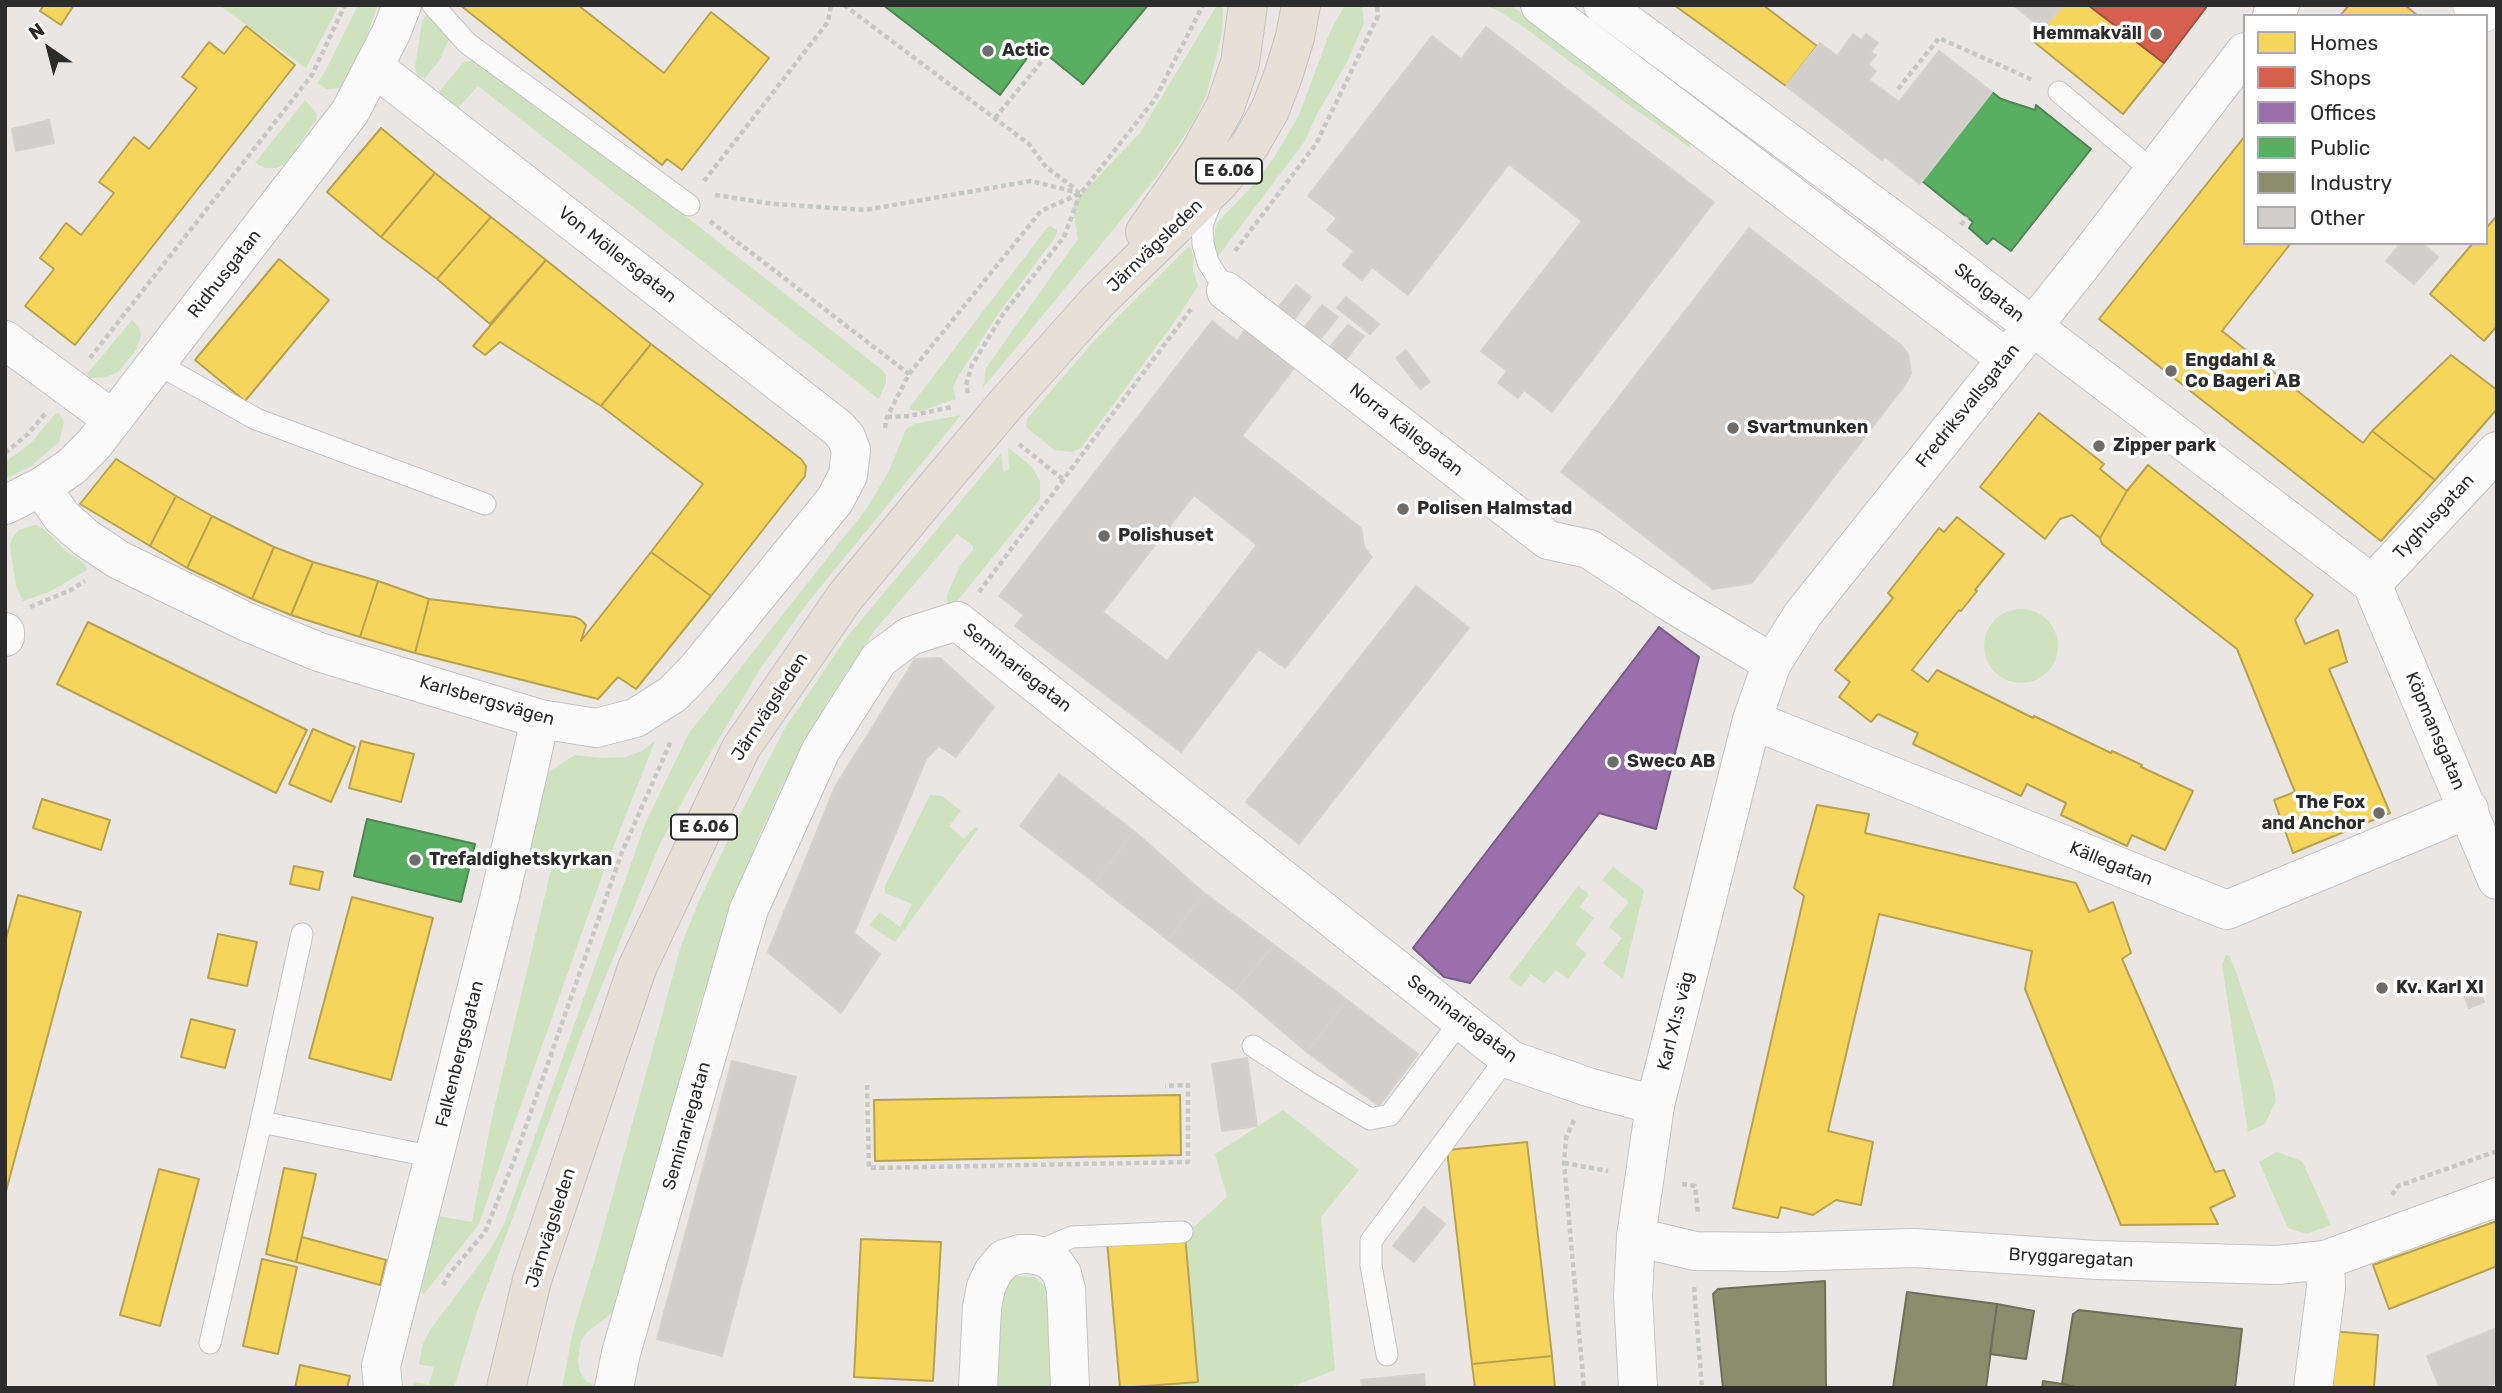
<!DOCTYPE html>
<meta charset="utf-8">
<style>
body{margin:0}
#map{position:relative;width:2502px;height:1393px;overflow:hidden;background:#e9e6e3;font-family:Rubik,sans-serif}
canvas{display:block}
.frame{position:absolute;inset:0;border:7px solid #2c2c2c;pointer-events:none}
.legend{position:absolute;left:2243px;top:14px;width:245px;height:231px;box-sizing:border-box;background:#fff;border:2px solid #ababab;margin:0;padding:9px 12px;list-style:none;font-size:21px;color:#2c2c2c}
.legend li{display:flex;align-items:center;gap:14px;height:35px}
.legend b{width:35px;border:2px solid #ababab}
.north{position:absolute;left:14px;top:14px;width:70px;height:70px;-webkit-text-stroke:5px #fff;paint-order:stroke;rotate:325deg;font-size:19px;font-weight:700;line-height:28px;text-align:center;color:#2c2c2c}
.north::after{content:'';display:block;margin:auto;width:24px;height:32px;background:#2c2c2c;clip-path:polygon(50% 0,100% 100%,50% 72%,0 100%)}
</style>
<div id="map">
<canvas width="2502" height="1393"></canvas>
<div class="frame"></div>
<ul class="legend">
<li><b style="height:19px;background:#f6d55c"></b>Homes</li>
<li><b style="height:19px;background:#d6604d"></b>Shops</li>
<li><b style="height:19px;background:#9970ab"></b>Offices</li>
<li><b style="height:19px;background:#5aae61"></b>Public</li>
<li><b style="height:19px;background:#8c8c6e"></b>Industry</li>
<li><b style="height:19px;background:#d1cecc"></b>Other</li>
</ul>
<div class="north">N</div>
</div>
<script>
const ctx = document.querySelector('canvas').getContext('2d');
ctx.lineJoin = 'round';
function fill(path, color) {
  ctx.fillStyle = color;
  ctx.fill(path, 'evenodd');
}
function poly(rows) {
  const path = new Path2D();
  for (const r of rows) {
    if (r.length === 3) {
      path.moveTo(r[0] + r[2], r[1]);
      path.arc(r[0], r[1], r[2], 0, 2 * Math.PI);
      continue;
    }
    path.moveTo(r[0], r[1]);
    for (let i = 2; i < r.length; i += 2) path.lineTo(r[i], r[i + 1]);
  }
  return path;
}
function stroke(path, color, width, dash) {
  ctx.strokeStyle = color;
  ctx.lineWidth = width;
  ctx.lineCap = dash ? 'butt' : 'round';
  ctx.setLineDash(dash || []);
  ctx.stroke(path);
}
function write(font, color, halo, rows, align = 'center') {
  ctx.font = font + ' Rubik,sans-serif';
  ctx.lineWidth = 7;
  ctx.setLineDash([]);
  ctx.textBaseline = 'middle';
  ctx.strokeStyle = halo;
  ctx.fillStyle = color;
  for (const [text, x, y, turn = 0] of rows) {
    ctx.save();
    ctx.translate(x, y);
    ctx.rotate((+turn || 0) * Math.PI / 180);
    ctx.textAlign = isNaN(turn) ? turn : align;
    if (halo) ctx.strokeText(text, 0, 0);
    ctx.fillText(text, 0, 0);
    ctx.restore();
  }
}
const green = poly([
 [219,5,339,5,306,68],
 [358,5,378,5,365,41,341,88,327,89,317,83,325,72],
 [1217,5,1223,5,1222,33,1207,93,1195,120,1158,175,983,388,986,368,1078,239,1073,208,1075,201,1140,133],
 [1345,5,1362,5,1364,23,1347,62,1315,118,1305,141,1216,259,1213,242,1217,223,1256,182,1275,156,1299,115,1330,32],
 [1484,5,1509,5,1525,15,1689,140,1691,148,1623,101,1525,28,1499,11],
 [426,15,437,18,450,37,439,61,425,78,417,75,415,67,422,22],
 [475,59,633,175,881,369,886,375,886,382,879,399,478,86,458,108,438,93,463,63],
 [305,100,317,114,316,120,285,164,276,168,265,168,255,163],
 [1050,226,1057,230,1056,236,998,314,956,380,953,387,956,399,920,411,911,410,909,408,1047,228],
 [1188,247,1191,249,1194,257,1193,270,1198,286,1173,324,1081,448,1072,452,1054,450,1026,427,1027,419,1094,341],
 [132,320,139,327,141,336,136,350,118,372,106,377,90,378,87,374],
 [59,413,64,422,59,442,31,466,5,479,5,462,31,443,55,414],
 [961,415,809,601,760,669,689,789,659,846,580,1039,477,1312,454,1388,413,1388,414,1382,429,1385,434,1367,419,1364,423,1344,430,1330,492,1247,504,1224,645,824,689,733,867,508,889,471,906,429,914,424],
 [1008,447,1033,468,1040,481,1040,499,954,605,948,604,947,596,951,586,960,566,973,550,973,546,957,534,874,631,829,699,781,788,757,841,726,925,699,1007,616,1310,586,1333,581,1341,578,1359,579,1370,586,1381,598,1388,562,1388,573,1331,598,1249,681,946,698,903,740,815,785,728,847,637,1001,453,1003,472,1009,469],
 [35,525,43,528,67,552,85,564,87,570,49,592,23,601,16,586,10,546,12,538,19,530],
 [2021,646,37],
 [655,741,603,873,479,1224,424,1294,421,1291,438,1216,472,1222,491,1122,554,857,520,850,547,773,575,755,602,758,626,757,642,751],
 [930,795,942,796,961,811,949,826,964,839,975,827,978,829,895,942,869,925,880,912,900,927,912,904,885,893,885,886],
 [1613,867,1644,890,1623,979,1603,963,1622,938,1609,927,1629,902,1602,880],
 [1578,886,1589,894,1580,907,1594,918,1575,944,1587,954,1568,979,1556,970,1544,984,1531,974,1521,987,1508,978],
 [2226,955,2229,955,2235,969,2273,1083,2276,1101,2265,1124,2248,1132,2222,965],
 [1283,1110,1359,1170,1321,1217,1335,1370,1288,1388,1132,1388,1198,1382,1185,1235,1227,1197,1215,1154],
 [2277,1152,2302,1161,2331,1225,2306,1234,2288,1228,2259,1162],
 [1013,1276,1035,1277,1051,1291,1054,1388,990,1388,994,1301]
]);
const homes = poly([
 [41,5,74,5,61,25,40,11,43,6,41,5],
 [460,5,578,5,664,73,711,12,769,58,682,170,667,159,662,165,460,5],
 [1674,5,1763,5,1817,46,1786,86,1674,5],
 [2062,5,2088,5,2164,63,2123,114,2033,41,2062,5],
 [2349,5,2405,5,2418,16,2340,16,2349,5],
 [246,26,295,65,75,345,25,306,54,269,40,258,66,223,81,235,114,193,99,182,134,137,149,149,197,88,182,77,209,42,224,54,246,26],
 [381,128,435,173,381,237,327,192,381,128],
 [2245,136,2245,243,2291,243,2222,331,2363,443,2372,431,2435,480,2381,541,2099,319,2245,136],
 [435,173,491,217,437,279,381,237,435,173],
 [2497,216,2497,326,2484,341,2430,294,2473,243,2486,243,2486,228,2497,216],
 [491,217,546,260,490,324,437,279,491,217],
 [279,259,329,300,245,401,195,360,279,259],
 [546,260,651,344,601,406,500,342,485,355,473,346,546,260],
 [651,344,801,459,806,466,805,476,711,596,651,552,703,484,601,406,651,344],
 [2451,355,2497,390,2497,409,2435,480,2372,431,2451,355],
 [2039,413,2104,464,2100,469,2127,491,2100,538,2072,515,2060,519,2045,539,1980,487,2039,413],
 [116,459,176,496,150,546,80,504,116,459],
 [2148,465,2313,595,2295,620,2305,644,2338,630,2347,662,2329,669,2390,813,2293,853,2274,800,2295,792,2237,649,2102,544,2100,538,2127,491,2148,465],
 [176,496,212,516,187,568,150,546,176,496],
 [212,516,274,547,252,599,187,568,212,516],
 [1957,517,2004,554,1975,590,1977,591,1961,611,1959,610,1912,670,1928,682,1937,670,2033,718,2034,716,2111,753,2112,751,2142,765,2141,767,2193,791,2165,850,2132,835,2127,846,2061,815,2066,803,2027,784,2021,796,1913,744,1918,733,1878,714,1871,722,1839,697,1850,682,1835,670,1893,598,1888,593,1939,528,1944,532,1957,517],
 [274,547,313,562,291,615,252,599,274,547],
 [651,552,711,596,636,689,618,677,598,699,415,653,429,599,575,617,581,620,586,625,581,641,651,552],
 [313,562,378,581,360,637,291,615,313,562],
 [378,581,429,599,415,653,360,637,378,581],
 [88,622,307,730,276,793,57,684,88,622],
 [313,729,355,747,331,802,289,784,313,729],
 [361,741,414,754,401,802,349,788,361,741],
 [42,799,110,820,101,850,33,828,42,799],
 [1817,805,1869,814,1865,833,2076,883,2089,912,2113,902,2131,953,2122,959,2215,1172,2224,1170,2235,1196,2210,1208,2218,1224,2121,1225,2025,989,2032,951,1879,914,1828,1131,1873,1142,1861,1205,1836,1200,1813,1215,1781,1207,1778,1218,1733,1208,1804,896,1794,888,1817,805],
 [294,866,323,872,319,890,290,884,294,866],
 [18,895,81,912,5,1195,5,942,18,895],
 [352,897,433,918,391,1080,309,1058,352,897],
 [218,934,257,942,247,986,208,978,218,934],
 [191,1019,235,1030,225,1068,181,1057,191,1019],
 [1180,1095,1181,1155,875,1161,874,1100,1180,1095],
 [1527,1142,1552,1356,1472,1364,1447,1150,1527,1142],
 [284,1168,316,1174,296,1262,266,1254,284,1168],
 [159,1169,199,1179,160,1326,120,1315,159,1169],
 [2497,1221,2497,1266,2389,1309,2373,1265,2497,1221],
 [1185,1235,1198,1382,1120,1388,1107,1241,1185,1235],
 [302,1237,386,1260,380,1285,296,1262,302,1237],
 [861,1239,941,1242,933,1381,854,1377,861,1239],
 [262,1259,297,1267,278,1354,243,1346,262,1259],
 [2331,1331,2378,1335,2374,1388,2326,1388,2331,1331],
 [1552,1356,1555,1388,1475,1388,1472,1364,1552,1356],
 [300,1365,350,1376,347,1388,295,1388,300,1365]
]);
const shops = poly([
 [2088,5,2208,5,2164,63,2088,5]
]);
const offices = poly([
 [1659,627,1699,657,1656,829,1599,813,1470,983,1444,977,1413,948,1659,627]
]);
const public = poly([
 [883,5,1148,5,1083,84,1036,46,1000,95,883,5],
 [1992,92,2001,99,2035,110,2036,105,2091,149,2011,251,1993,238,1987,244,1969,228,1973,222,1922,181,1992,92],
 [367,819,475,844,461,902,354,876,367,819]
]);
const industry = poly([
 [1825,1281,1826,1388,1723,1388,1713,1294,1718,1289,1825,1281],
 [1907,1292,1997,1304,1986,1388,1893,1388,1907,1292],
 [1997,1304,2034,1311,2026,1359,1990,1354,1997,1304],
 [2079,1310,2242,1329,2235,1388,2081,1388,2062,1384,2073,1314,2079,1310],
 [2043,1381,2062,1384,2081,1388,2042,1388,2043,1381]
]);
const building = poly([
 [2013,5,2057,5,2061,8,2043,29,2013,5],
 [1486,27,1714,202,1552,412,1524,390,1518,398,1498,383,1507,371,1481,351,1582,221,1509,164,1408,295,1372,267,1362,280,1343,265,1354,251,1327,230,1337,218,1308,196,1432,36,1461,59,1486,27],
 [1853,34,1861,40,1866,34,1878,43,1871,52,1876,55,1868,65,1876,71,1869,80,1899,102,1939,51,1992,92,1920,184,1885,157,1882,160,1786,86,1820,43,1837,56,1853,34],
 [49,120,54,143,16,151,12,129,49,120],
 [1749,228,1902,346,1908,354,1911,373,1905,385,1752,583,1713,589,1561,472,1749,228],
 [2401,243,2422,243,2438,257,2414,284,2386,261,2401,243],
 [1296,285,1311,297,1289,326,1273,314,1296,285],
 [1346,297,1379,324,1370,334,1337,308,1346,297],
 [1322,305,1338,317,1315,346,1299,334,1322,305],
 [1212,321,1237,341,1245,330,1294,368,1242,436,1361,528,1364,547,1372,557,1285,668,1259,649,1181,752,1015,626,1024,615,999,596,1212,321],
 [1194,495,1257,545,1167,661,1103,612,1194,495],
 [1348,325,1364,336,1341,366,1325,353,1348,325],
 [1406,350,1430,382,1420,389,1396,358,1406,350],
 [1416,586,1469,628,1299,844,1246,802,1416,586],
 [940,658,994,707,956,757,939,746,926,759,854,933,880,954,841,1013,768,952,835,787,915,659,940,658],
 [1059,774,1134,831,1095,883,1020,826,1059,774],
 [1134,831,1204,893,1168,940,1095,883,1134,831],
 [1204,893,1274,945,1235,991,1168,940,1204,893],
 [1274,945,1347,1000,1307,1052,1235,991,1274,945],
 [2479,988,2484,1002,2469,1008,2464,995,2479,988],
 [1347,1000,1418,1054,1379,1106,1307,1052,1347,1000],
 [1247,1058,1257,1126,1222,1131,1212,1064,1247,1058],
 [732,1061,796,1077,722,1356,657,1339,732,1061],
 [1424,1207,1445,1224,1414,1262,1393,1246,1424,1207],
 [2497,1328,2497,1383,2484,1388,2440,1388,2427,1356,2497,1328],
 [1424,1374,1425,1388,1362,1388,1361,1380,1424,1374]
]);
const path = poly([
 [844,5,1029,144,1046,167,1077,190],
 [1898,89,1939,38,2033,80],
 [995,118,1047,55],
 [704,181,828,22,831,5],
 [715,195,774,204,865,210,1031,181,1080,193],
 [710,221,909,374],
 [1961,225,1967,217],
 [1235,251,1316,144,1378,16,1377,5],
 [90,358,312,75,345,5],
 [968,393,966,385,972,365,1003,314,1064,237,1080,194],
 [887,417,909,416,952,407],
 [885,428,887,417,909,374,1041,211,1081,193,1155,99,1203,5],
 [1019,444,1065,481],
 [5,453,28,434,45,414],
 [979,592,1192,308],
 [30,607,71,590,85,581],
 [867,1085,869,1168,1188,1162,1188,1085,1165,1086],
 [1574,1120,1566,1138,1564,1163,1584,1388],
 [1564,1163,1608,1171],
 [1682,1184,1695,1186,1698,1213],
 [2392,1195,2398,1186,2497,1151],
 [443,1285,450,1273,485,1232,513,1163,622,852,671,741],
 [1694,1287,1702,1388]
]);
const service = poly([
 [433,5,467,43,689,205],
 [2059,92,2154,172],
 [1211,202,1202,225,1203,244,1208,262,1226,291],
 [156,363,256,419,485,504],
 [302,934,261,1122,434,1157],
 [1253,1046,1311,1084,1370,1119,1390,1115,1461,1020],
 [1034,1253,1072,1237,1182,1232],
 [210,1343,261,1122],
 [1387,1355,1371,1265,1371,1241,1507,1057]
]);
const pedestrian = poly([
 [2469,5,2484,16]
]);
const minor = poly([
 [1226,291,1548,540,1589,549,1670,602,1772,663],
 [2032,326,2372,584,2497,880],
 [5,340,112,419],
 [41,487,62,517,86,538,119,560,247,622,319,652,540,719,596,728,635,718,673,694,698,668,835,500,848,475,851,450,846,437,838,428,374,67],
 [2372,584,2497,451],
 [5,632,5,637],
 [1752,720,2227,910,2469,809],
 [1636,1237,1695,1251,1779,1252,1914,1248,2097,1260,2277,1265,2325,1260,2497,1197],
 [383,1388,381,1366,500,896,540,719],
 [614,1388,621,1353,749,909,821,750,879,659,910,636,957,621,1511,1060,1588,1087,1655,1105],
 [978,1388,982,1307,986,1287,993,1272,1004,1259,1020,1254,1032,1254,1044,1257,1055,1264,1062,1274,1066,1289,1070,1388],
 [2313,1388,2326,1287,2325,1260]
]);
const tertiary = poly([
 [1540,5,2006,358],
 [1603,5,1939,254,2032,326],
 [2272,16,2280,5],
 [5,505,41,487,71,467,94,444,350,112,391,33,402,5],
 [1638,1388,1633,1296,1636,1237,1655,1105,1752,720,1772,663,1803,614,2080,267,2245,52]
]);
const trunk = poly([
 [1145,232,1199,154,1225,107,1240,63,1248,5],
 [506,1388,532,1280,637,968,741,748,845,597,931,493,1006,404,1098,301,1218,184,1250,145,1270,110,1283,76,1295,37,1301,5]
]);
const markers = [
 [2156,34,7,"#6e6d6c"],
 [988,51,7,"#6e6d6c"],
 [2171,371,7,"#6e6d6c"],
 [1733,428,7,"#6e6d6c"],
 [2099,446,7,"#6e6d6c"],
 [1403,509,7,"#6e6d6c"],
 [1104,536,7,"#6e6d6c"],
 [1613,762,7,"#6e6d6c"],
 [2379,813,7,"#6e6d6c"],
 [415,860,7,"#6e6d6c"],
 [2382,988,7,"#6e6d6c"]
];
const shields = [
 [1229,171,66],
 [704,827,66]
];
const shieldNames = [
 ["E 6.06",1229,171],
 ["E 6.06",704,827]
];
const poiNames = [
 ["Hemmakväll",2142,34,"right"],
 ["Actic",1002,51],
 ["Engdahl &",2185,361],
 ["Co Bageri AB",2185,382],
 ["Svartmunken",1747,428],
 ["Zipper park",2113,446],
 ["Polisen Halmstad",1417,509],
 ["Polishuset",1118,536],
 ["Sweco AB",1627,762],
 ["The Fox",2365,803,"right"],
 ["and Anchor",2365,824,"right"],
 ["Trefaldighetskyrkan",429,860],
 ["Kv. Karl XI",2396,988]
];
const streetNames = [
 ["Järnvägsleden",1155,246,-44],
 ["Von Möllersgatan",617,255,38],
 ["Ridhusgatan",225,274,-52],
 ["Skolgatan",1989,293,38],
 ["Fredriksvallsgatan",1968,406,-51],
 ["Norra Källegatan",1406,430,38],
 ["Tyghusgatan",2434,517,-47],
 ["Seminariegatan",1017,668,38],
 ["Karlsbergsvägen",487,701,16],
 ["Järnvägsleden",770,707,-57],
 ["Köpmansgatan",2435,731,67],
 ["Källegatan",2111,864,22],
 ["Seminariegatan",1462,1019,37],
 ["Karl XI:s väg",1676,1021,-76],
 ["Falkenbergsgatan",460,1054,-76],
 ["Seminariegatan",687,1126,-74],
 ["Järnvägsleden",551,1228,-72],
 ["Bryggaregatan",2071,1258,3]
];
fill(green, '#cee2bf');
fill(homes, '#f6d55c');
stroke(homes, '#b9a24e', 2);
fill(shops, '#d6604d');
stroke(shops, '#a35043', 2);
fill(offices, '#9970ab');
stroke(offices, '#785c85', 2);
fill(public, '#5aae61');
stroke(public, '#4c8751', 2);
fill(industry, '#8c8c6e');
stroke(industry, '#6f6f5a', 2);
fill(building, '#d1cecc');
stroke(building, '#d4d2cf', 2);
stroke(service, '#c6c4c5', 23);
stroke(pedestrian, '#c6c4c5', 33);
stroke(minor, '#c6c4c5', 40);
stroke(tertiary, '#c6c4c5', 40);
stroke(trunk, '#c5c4c2', 40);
stroke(path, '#c7c7c6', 4.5, [5, 3.5]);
stroke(service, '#fcfbfb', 21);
stroke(pedestrian, '#fcfbfb', 32);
stroke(minor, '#fcfbfb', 38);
stroke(tertiary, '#fcfbfb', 38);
stroke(trunk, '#e6e0d6', 38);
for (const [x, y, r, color] of markers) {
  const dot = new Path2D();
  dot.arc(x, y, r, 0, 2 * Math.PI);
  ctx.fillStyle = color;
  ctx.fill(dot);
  stroke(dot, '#fff', 2.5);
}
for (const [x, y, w] of shields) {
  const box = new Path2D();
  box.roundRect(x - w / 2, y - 12.5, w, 25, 5);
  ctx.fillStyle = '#fff';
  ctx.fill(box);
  stroke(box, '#2c2c2c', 2);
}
write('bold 16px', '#2c2c2c', null, shieldNames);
write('bold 18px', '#2c2c2c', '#fff', poiNames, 'left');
write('18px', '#2c2c2c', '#fff', streetNames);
</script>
